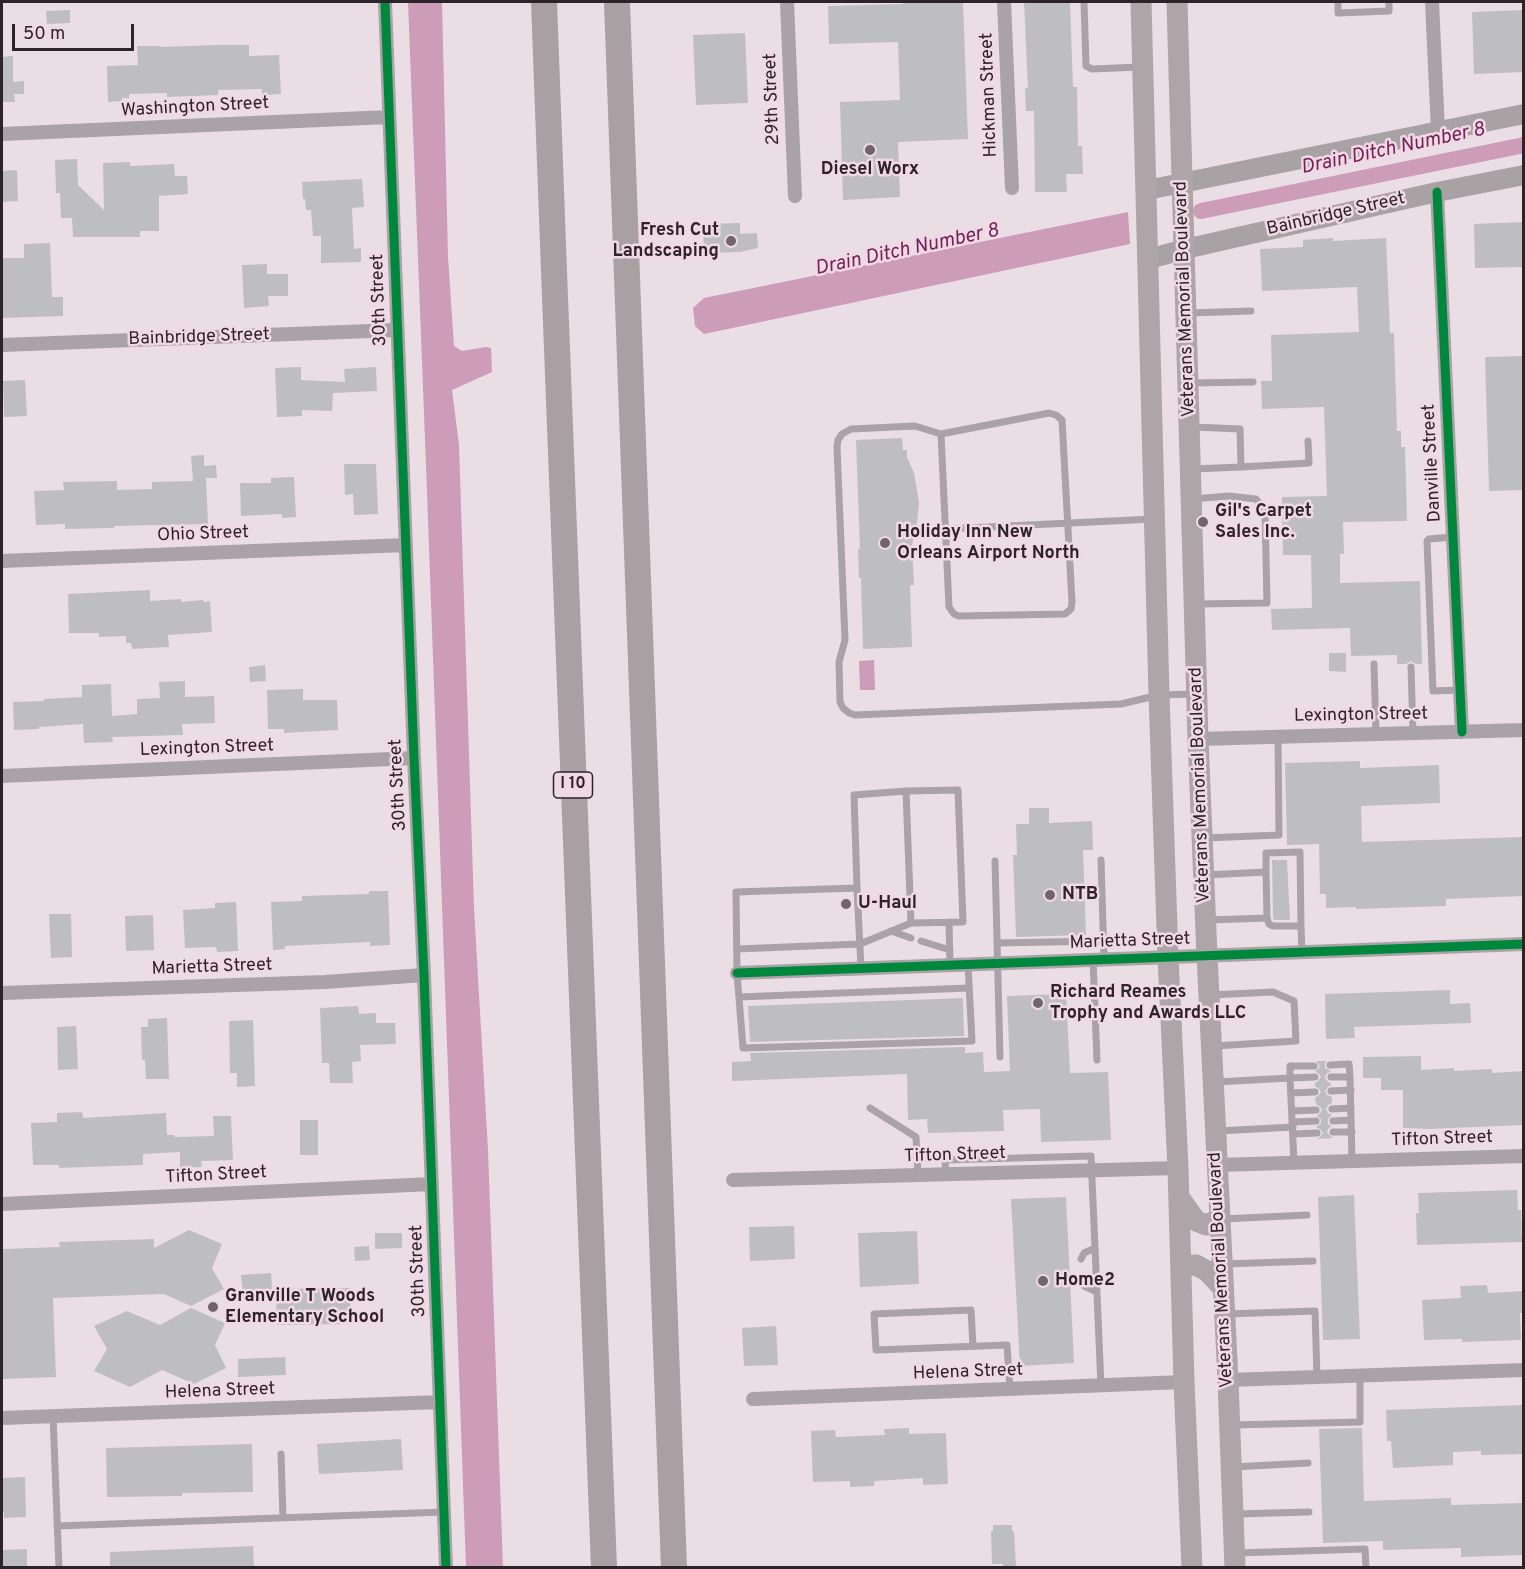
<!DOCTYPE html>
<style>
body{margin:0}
#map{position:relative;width:1525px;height:1569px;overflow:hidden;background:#eadee4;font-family:Overpass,sans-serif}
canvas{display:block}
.frame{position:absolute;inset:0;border:3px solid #2d2429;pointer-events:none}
.scale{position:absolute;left:12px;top:24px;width:122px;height:27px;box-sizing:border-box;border:3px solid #2d2429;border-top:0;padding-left:8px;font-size:18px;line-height:21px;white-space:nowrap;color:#2d2429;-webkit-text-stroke:4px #f0d8e5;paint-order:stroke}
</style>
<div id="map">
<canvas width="1525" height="1569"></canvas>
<div class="frame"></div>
<div class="scale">50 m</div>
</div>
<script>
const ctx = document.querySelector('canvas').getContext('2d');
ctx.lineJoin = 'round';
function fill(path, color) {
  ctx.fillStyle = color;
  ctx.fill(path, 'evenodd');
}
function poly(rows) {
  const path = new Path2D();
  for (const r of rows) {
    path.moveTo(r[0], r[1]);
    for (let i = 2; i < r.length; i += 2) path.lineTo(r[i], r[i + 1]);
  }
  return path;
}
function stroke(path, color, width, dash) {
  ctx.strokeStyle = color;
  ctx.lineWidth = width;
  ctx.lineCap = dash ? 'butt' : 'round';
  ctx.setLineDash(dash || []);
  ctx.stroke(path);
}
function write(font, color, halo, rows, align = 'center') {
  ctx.font = font + ' Overpass,sans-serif';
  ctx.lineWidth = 5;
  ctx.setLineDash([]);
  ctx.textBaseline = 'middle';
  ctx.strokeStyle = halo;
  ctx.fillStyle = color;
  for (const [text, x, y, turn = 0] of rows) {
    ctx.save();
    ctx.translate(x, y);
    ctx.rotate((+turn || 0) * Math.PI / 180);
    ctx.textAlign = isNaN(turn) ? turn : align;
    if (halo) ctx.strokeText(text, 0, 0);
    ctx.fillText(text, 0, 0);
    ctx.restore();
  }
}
const water = poly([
 [408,2,442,2,448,257,454,346,462,351,486,347,491,348,492,372,452,390,459,445,474,908,488,1150,503,1567,466,1567,426,465],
 [1128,212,1130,244,704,334,695,326,693,308,704,298],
 [874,660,875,690,860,690,859,661]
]);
const canal = poly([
 [1201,211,1524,145]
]);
const building = poly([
 [903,2,963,2,968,139,898,142,900,197,843,200,840,102,900,100,898,42,829,44,828,6,903,4],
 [1024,2,1070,2,1073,87,1077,87,1078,146,1082,146,1083,174,1066,174,1067,192,1035,192,1034,111,1026,111,1025,88,1028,88],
 [70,10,70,23,47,24,46,11],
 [1524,10,1524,72,1474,74,1472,12],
 [745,33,748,103,696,105,693,35],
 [216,45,249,45,249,56,279,55,281,94,262,95,262,89,218,90,218,95,167,97,167,93,129,94,129,98,122,98,122,101,108,102,107,66,138,65,137,46,160,46,160,47],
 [13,56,13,82,24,81,24,94,14,94,15,102,2,102,2,57],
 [77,159,78,185,104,210,103,163,130,162,130,166,174,164,175,176,187,176,188,194,159,196,159,231,140,231,140,237,73,237,72,218,61,218,60,193,56,193,55,160],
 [17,170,18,201,2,202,2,171],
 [362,179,364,207,352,208,354,249,361,248,361,262,321,263,321,236,313,236,311,210,306,210,305,199,303,199,302,182],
 [1524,222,1524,267,1475,268,1474,224],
 [740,223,740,234,757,233,758,248,740,252,704,253,703,224],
 [1333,238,1333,241,1386,238,1390,333,1394,333,1397,431,1401,431,1401,447,1405,447,1407,521,1343,522,1344,554,1340,554,1340,583,1420,581,1422,664,1416,664,1411,661,1406,664,1397,664,1397,655,1351,656,1350,628,1272,630,1271,609,1312,608,1311,555,1283,555,1282,497,1327,496,1324,407,1262,409,1261,381,1272,381,1271,335,1359,332,1357,287,1262,291,1260,249,1303,247,1303,240],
 [50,243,52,297,63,297,63,316,2,318,2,258,24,258,24,244],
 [267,264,267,274,288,274,288,296,268,296,269,306,244,308,242,265],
 [1524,356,1524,490,1489,491,1485,357],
 [301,367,301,380,345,382,344,369,376,367,377,391,333,393,332,411,302,410,302,416,277,417,275,368],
 [25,380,27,416,4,417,3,381],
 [902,438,903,450,907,450,907,457,914,473,919,502,917,523,912,545,914,585,910,585,912,647,863,649,861,578,859,578,858,549,860,549,856,440],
 [204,455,204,466,216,465,217,478,206,478,208,524,114,526,114,528,65,529,65,524,36,525,34,491,64,490,63,482,117,481,117,490,152,489,152,482,193,481,191,456],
 [344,464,376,464,378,514,354,515,353,494,345,495],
 [294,477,296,517,282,518,282,514,241,516,240,483,271,483,271,478],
 [150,590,150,601,181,599,181,602,203,600,204,602,210,601,212,632,168,635,169,647,132,649,131,643,126,643,126,636,99,637,99,633,69,633,68,594],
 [1329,653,1346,653,1346,672,1329,671],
 [265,665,266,681,250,682,249,667],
 [185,681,185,697,214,696,215,723,182,724,183,735,112,737,113,742,84,743,83,724,39,727,39,729,14,730,13,702,44,701,44,699,82,697,82,685,111,684,112,716,137,714,137,699,160,698,159,682],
 [303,689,303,700,337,700,338,730,284,733,284,729,268,729,267,690],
 [1360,761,1360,768,1439,765,1440,803,1361,806,1362,842,1524,837,1524,896,1446,899,1446,906,1356,909,1356,907,1326,908,1326,894,1320,894,1319,844,1287,845,1285,763],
 [1029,808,1049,808,1049,823,1092,821,1093,850,1083,850,1086,935,1016,937,1013,855,1017,855,1016,824,1029,824],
 [1272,860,1287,860,1290,920,1274,920,1273,917],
 [369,891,388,891,390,945,370,946,370,942,285,946,285,949,273,950,271,902,302,901,302,896,369,894],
 [236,902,238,951,217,952,216,947,185,948,183,910,215,908,215,903],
 [49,914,71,914,72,957,51,958],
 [153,915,154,950,126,951,125,916],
 [1450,990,1450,1004,1470,1003,1471,1023,1354,1027,1355,1038,1326,1039,1325,994],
 [1066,994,1070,1073,1108,1072,1111,1140,1041,1142,1040,1109,1003,1110,1004,1131,928,1133,927,1119,908,1120,907,1074,732,1081,732,1062,751,1061,750,1053,965,1047,965,1053,983,1052,984,1072,1010,1071,1007,996],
 [963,998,964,1036,750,1042,748,1006],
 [358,1006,359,1014,376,1013,376,1023,395,1023,396,1044,360,1045,361,1061,352,1062,353,1083,330,1083,329,1063,322,1063,320,1008],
 [167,1018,169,1079,146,1079,145,1060,142,1060,141,1027,148,1027,148,1019],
 [253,1020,255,1086,237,1087,237,1073,230,1073,229,1021],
 [76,1026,78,1069,58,1070,57,1027],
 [1421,1056,1421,1070,1454,1068,1454,1071,1492,1069,1492,1073,1524,1071,1524,1125,1430,1129,1403,1128,1403,1090,1381,1090,1381,1078,1363,1078,1363,1057],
 [1316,1061,1327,1061,1325,1063,1325,1068,1331,1071,1326,1074,1325,1078,1328,1082,1331,1083,1331,1085,1328,1087,1325,1091,1327,1095,1332,1097,1332,1103,1328,1105,1326,1109,1328,1113,1332,1115,1328,1119,1328,1124,1332,1126,1328,1129,1327,1133,1333,1138,1317,1139,1320,1137,1323,1133,1321,1130,1316,1127,1321,1123,1321,1119,1317,1116,1319,1114,1322,1110,1320,1107,1316,1104,1315,1098,1318,1096,1321,1092,1319,1089,1315,1086,1315,1083,1318,1081,1321,1077,1319,1074,1315,1071,1320,1067],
 [82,1112,83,1118,166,1113,167,1135,174,1135,175,1137,214,1136,213,1116,231,1116,233,1160,201,1161,202,1167,180,1168,180,1152,143,1154,143,1165,59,1168,59,1165,33,1165,31,1123,57,1122,57,1113],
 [300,1120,318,1120,318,1155,300,1155],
 [1517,1190,1518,1210,1521,1210,1522,1242,1417,1245,1416,1213,1419,1213,1418,1193],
 [1354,1195,1360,1339,1323,1340,1318,1197],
 [1066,1197,1074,1363,1020,1366,1011,1199],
 [794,1226,795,1259,750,1261,749,1227],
 [189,1230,222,1244,212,1268,224,1289,191,1306,164,1294,53,1298,56,1377,2,1379,2,1249,60,1247,59,1242,154,1239,154,1248],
 [917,1231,919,1284,860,1287,858,1233],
 [375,1233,402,1233,402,1248,375,1249],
 [369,1246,370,1260,355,1261,354,1247],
 [271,1273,272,1289,243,1292,241,1275],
 [1487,1285,1488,1293,1524,1291,1524,1313,1520,1313,1521,1340,1462,1342,1462,1339,1424,1340,1422,1300,1461,1298,1460,1286],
 [350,1288,351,1324,277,1325,276,1289],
 [191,1308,225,1323,215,1345,226,1368,194,1384,162,1370,130,1387,94,1371,107,1349,94,1326,127,1311,160,1325],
 [776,1326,778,1365,744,1366,742,1328],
 [285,1357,286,1375,238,1377,238,1359],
 [1524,1405,1524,1454,1481,1455,1481,1451,1453,1452,1453,1465,1393,1468,1391,1441,1387,1441,1386,1410],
 [909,1428,909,1434,946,1433,948,1484,923,1485,923,1478,874,1481,874,1486,850,1487,850,1481,813,1482,811,1431,835,1430,836,1437,885,1435,884,1429],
 [1362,1428,1364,1501,1451,1498,1451,1505,1524,1503,1524,1555,1461,1557,1461,1548,1383,1550,1383,1541,1323,1543,1319,1429],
 [401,1439,403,1470,319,1474,317,1444],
 [252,1444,253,1492,182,1493,182,1496,107,1497,106,1448],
 [25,1477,26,1517,4,1518,4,1512,2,1512,2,1478],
 [993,1525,1012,1525,1012,1531,1014,1531,1016,1566,1003,1566,1003,1564,992,1564,991,1531,993,1531],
 [253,1546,254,1568,110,1568,110,1552],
 [27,1549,27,1568,2,1568,2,1550]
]);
const lane = poly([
 [1084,2,1086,66,1092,69,1139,67],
 [1338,2,1338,13,1389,11,1389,2],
 [1189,313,1251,311],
 [1191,383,1253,382],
 [1193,427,1240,429,1241,467,1194,469],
 [941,434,949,607,954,614,959,616,1065,614,1071,609,1072,602,1062,420,1056,415,1049,413,941,434,915,426,851,429,842,434,838,440,837,447,845,640,839,662,840,702,843,708,849,713,855,715,1121,704,1159,695,1195,694],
 [1241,467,1309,463,1308,441],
 [1192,499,1229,496,1256,499,1265,509,1267,603,1197,604],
 [946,529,1153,519],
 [1453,537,1429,539,1427,541,1433,691,1460,690],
 [1374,664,1376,734],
 [1411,667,1413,733],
 [1205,838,1279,835,1278,737],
 [1101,860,1104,959],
 [995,861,1000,1057],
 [1266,872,1266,853,1300,852,1301,926],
 [1205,875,1266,872,1267,918,1208,920],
 [857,888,854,795,906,791],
 [1267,918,1269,924,1273,926,1301,926,1302,953],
 [949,922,950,965],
 [891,931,911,938],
 [921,941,950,950],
 [997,943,1103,941],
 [737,949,860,944,911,923,906,791,958,790,963,922,911,923],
 [1093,960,1097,1060],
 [861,968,857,888,736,892,737,973,743,1048,972,1041,968,965],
 [1210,995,1273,992,1294,1001,1296,1041,1214,1046],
 [739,997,969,988],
 [1330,1065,1349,1064,1350,1077],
 [1314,1066,1290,1066,1290,1078,1315,1077],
 [1331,1077,1350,1077,1352,1161],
 [1216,1082,1290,1078,1294,1163],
 [1331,1091,1351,1090],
 [1291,1093,1315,1092],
 [870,1108,916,1137,918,1175],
 [1332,1109,1351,1108],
 [1292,1111,1316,1110],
 [1333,1121,1351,1120],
 [1293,1122,1316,1121],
 [1218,1131,1293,1127],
 [1333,1132,1352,1132],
 [1293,1134,1317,1133],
 [946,1174,945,1160,1091,1156,1101,1386],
 [1223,1219,1307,1215],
 [1081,1259,1084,1253,1095,1248],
 [1224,1264,1313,1261],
 [1081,1280,1084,1286,1097,1292],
 [1227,1314,1315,1311,1317,1377],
 [973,1346,971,1310,874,1314,876,1350,1007,1345,1010,1389],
 [53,1416,59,1568],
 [1232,1425,1360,1422,1360,1376],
 [281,1454,283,1518],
 [1233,1467,1308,1463],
 [1235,1514,1309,1512],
 [57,1526,444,1512],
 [1237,1553,1365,1549,1366,1568]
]);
const street = poly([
 [385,2,414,758,424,975,446,1568],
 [787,2,795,196],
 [1004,2,1012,188],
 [1432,2,1438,131],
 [2,134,389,117],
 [1437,192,1462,732],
 [2,345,397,330],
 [2,561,406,545],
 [1198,739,1524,730],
 [2,776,414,758],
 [737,973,1524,944],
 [2,993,325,982,424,975],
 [1217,1165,1524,1156],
 [733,1180,1178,1168],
 [2,1204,432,1184],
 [1228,1380,1524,1370],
 [753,1399,1184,1382],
 [2,1418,440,1402]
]);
const secondary = poly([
 [1147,190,1524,114],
 [1149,259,1185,249,1437,192,1524,175]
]);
const primary = poly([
 [1141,2,1159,695,1168,957,1178,1168,1184,1382,1192,1568],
 [1177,2,1198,739,1207,956,1228,1380,1235,1568],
 [1179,1197,1196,1221,1206,1225,1220,1219],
 [1181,1266,1196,1265,1207,1271,1222,1287]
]);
const highway = poly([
 [544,2,554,271,604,1568],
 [617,2,674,1568]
]);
const cycleway = poly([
 [385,2,414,758,424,975,446,1568],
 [1437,192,1462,732],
 [737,973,1524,944]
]);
const markers = [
 [870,150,6,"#6f656a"],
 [731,241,6,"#6f656a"],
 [1203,522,6,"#6f656a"],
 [885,543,6,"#6f656a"],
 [1050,895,6,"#6f656a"],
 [846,904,6,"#6f656a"],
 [1038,1003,6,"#6f656a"],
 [1043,1281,6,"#6f656a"],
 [213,1307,6,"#6f656a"]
];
const shields = [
 [573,785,39]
];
const shieldNames = [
 ["I 10",573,785]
];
const streetNames = [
 ["Hickman Street",990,95,-92],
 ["29th Street",773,99,-92],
 ["Washington Street",195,108,-3],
 ["Bainbridge Street",1336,215,-13],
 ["Veterans Memorial Boulevard",1186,299,-92],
 ["30th Street",380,300,-92],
 ["Bainbridge Street",199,338,-2],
 ["Danville Street",1433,463,-93],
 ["Ohio Street",203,535,-2],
 ["Lexington Street",1361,716,-1],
 ["Lexington Street",207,749,-2],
 ["30th Street",399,785,-93],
 ["Veterans Memorial Boulevard",1201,785,-92],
 ["Marietta Street",1130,942,-2],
 ["Marietta Street",212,968,-2],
 ["Tifton Street",1442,1140,-2],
 ["Tifton Street",955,1156,-2],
 ["Tifton Street",216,1176,-3],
 ["Veterans Memorial Boulevard",1222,1270,-93],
 ["30th Street",419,1271,-92],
 ["Helena Street",968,1373,-2],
 ["Helena Street",220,1392,-2]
];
const poiNames = [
 ["Diesel Worx",870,170,"center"],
 ["Fresh Cut",719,231,"right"],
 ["Landscaping",719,252,"right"],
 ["Gil's Carpet",1215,512],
 ["Sales Inc.",1215,533],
 ["Holiday Inn New",897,533],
 ["Orleans Airport North",897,554],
 ["NTB",1062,895],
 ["U-Haul",858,904],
 ["Richard Reames",1050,993],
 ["Trophy and Awards LLC",1050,1014],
 ["Home2",1055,1281],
 ["Granville T Woods",225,1297],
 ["Elementary School",225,1318]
];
const waterNames = [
 ["Drain Ditch Number 8",1393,150,-12],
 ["Drain Ditch Number 8",907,251,-12]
];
fill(water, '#cd9cb9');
stroke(canal, '#cd9cb9', 16);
fill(building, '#bebec0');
stroke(lane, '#a9a2a6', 7);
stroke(street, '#a9a2a6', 14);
stroke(secondary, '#a9a2a5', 20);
stroke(primary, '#aea5a8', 21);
stroke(highway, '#a9a0a4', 26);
stroke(cycleway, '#00873e', 9);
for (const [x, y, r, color] of markers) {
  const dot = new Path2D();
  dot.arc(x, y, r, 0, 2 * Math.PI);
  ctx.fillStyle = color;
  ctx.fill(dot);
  stroke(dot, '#f0d8e5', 2);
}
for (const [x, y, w] of shields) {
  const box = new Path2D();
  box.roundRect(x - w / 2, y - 13, w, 26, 4.5);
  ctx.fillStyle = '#f0d8e5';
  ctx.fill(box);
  stroke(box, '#2d2429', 1.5);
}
write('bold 16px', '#2d2429', null, shieldNames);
write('18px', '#2d2429', '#f0d8e5', streetNames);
write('bold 18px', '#2d2429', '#f0d8e5', poiNames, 'left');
write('italic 20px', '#722358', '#f0d8e5', waterNames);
</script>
